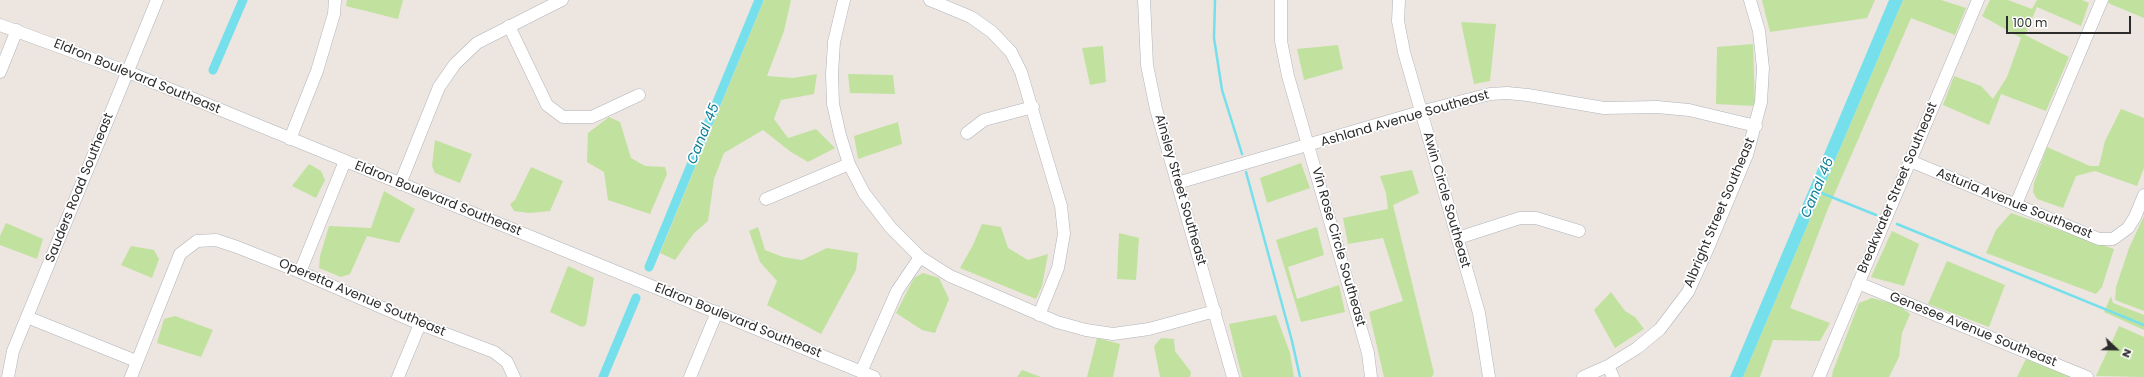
<!DOCTYPE html>
<style>
body{margin:0}
#map{position:relative;width:2144px;height:377px;overflow:hidden;background:#ede5df;font-family:Poppins,sans-serif}
canvas{display:block}
.north{position:absolute;left:2096px;top:329px;width:40px;height:40px;-webkit-text-stroke:3px #fff;paint-order:stroke;rotate:112deg;font-size:11px;font-weight:700;line-height:16px;text-align:center;color:#2c2c2c}
.north::after{content:'';display:block;margin:auto;width:14px;height:18px;background:#2c2c2c;clip-path:polygon(50% 0,100% 100%,50% 72%,0 100%)}
.scale{position:absolute;left:2006px;top:16px;width:125px;height:18px;box-sizing:border-box;border:2px solid #2c2c2c;border-top:0;padding-left:5px;font-size:12px;line-height:14px;white-space:nowrap;color:#2c2c2c;-webkit-text-stroke:3px #fff;paint-order:stroke}
</style>
<div id="map">
<canvas width="2144" height="377"></canvas>
<div class="north">N</div>
<div class="scale">100 m</div>
</div>
<script>
const ctx = document.querySelector('canvas').getContext('2d');
ctx.lineJoin = 'round';
function fill(path, color) {
  ctx.fillStyle = color;
  ctx.fill(path, 'evenodd');
}
function poly(rows) {
  const path = new Path2D();
  for (const r of rows) {
    path.moveTo(r[0], r[1]);
    for (let i = 2; i < r.length; i += 2) path.lineTo(r[i], r[i + 1]);
  }
  return path;
}
function stroke(path, color, width, dash) {
  ctx.strokeStyle = color;
  ctx.lineWidth = width;
  ctx.lineCap = dash ? 'butt' : 'round';
  ctx.setLineDash(dash || []);
  ctx.stroke(path);
}
function write(font, color, halo, rows, align = 'center') {
  ctx.font = font + ' Poppins,sans-serif';
  ctx.lineWidth = 3.5;
  ctx.setLineDash([]);
  ctx.textBaseline = 'middle';
  ctx.strokeStyle = halo;
  ctx.fillStyle = color;
  for (const [text, x, y, turn = 0] of rows) {
    ctx.save();
    ctx.translate(x, y);
    ctx.rotate((+turn || 0) * Math.PI / 180);
    ctx.textAlign = isNaN(turn) ? turn : align;
    if (halo) ctx.strokeText(text, 0, 0);
    ctx.fillText(text, 0, 0);
    ctx.restore();
  }
}
const green = poly([
 [347,0,403,0,398,19,346,6],
 [764,0,791,0,784,31,767,76,793,78,817,74,814,94,781,100,774,119,788,138,816,129,835,148,808,162,791,152,763,130,724,153,714,179,708,221,694,233,675,260,660,253],
 [1762,0,1875,0,1867,18,1770,32],
 [1903,0,1941,0,1966,8,1955,35,1911,18,1827,211,1790,308,1830,323,1820,341,1773,340,1760,377,1743,377],
 [1990,0,2008,0,2032,9,2037,0,2082,0,2089,3,2081,26,2037,7,2025,35,2069,57,2046,111,2001,94,1989,125,1943,105,1954,76,1981,86,1993,99,2007,77,2021,38,1982,16],
 [2109,0,2144,0,2144,18,2108,3],
 [1461,22,1496,24,1490,81,1474,84],
 [1753,44,1755,106,1716,104,1717,47],
 [1338,45,1343,69,1304,80,1297,49],
 [1103,46,1106,82,1090,85,1082,48],
 [848,74,893,75,895,94,850,93],
 [2121,109,2144,118,2144,168,2137,186,2095,171,2076,176,2063,208,2037,199,2033,192,2034,183,2047,147,2090,166,2099,166,2105,141],
 [609,117,620,122,631,158,645,166,665,167,667,174,650,214,608,200,604,172,587,162,588,133],
 [898,122,902,144,858,159,854,136],
 [435,140,472,154,460,183,435,173,432,166],
 [1301,163,1310,188,1267,203,1260,178],
 [309,164,321,171,325,180,316,198,292,186],
 [531,167,563,181,550,211,529,213,514,211,510,204,515,200],
 [1412,170,1419,193,1393,205,1434,373,1432,377,1384,377,1369,312,1403,301,1383,238,1348,244,1343,218,1388,209,1386,193,1380,176],
 [384,191,415,209,399,243,367,236,350,274,341,277,319,268,320,256,329,226,371,228],
 [2011,213,2114,249,2102,287,2096,294,1986,253,1996,230],
 [2144,216,2144,311,2115,300,2116,287,2129,248],
 [6,223,43,239,37,259,0,245,0,236],
 [982,224,1001,227,1008,248,1028,260,1048,254,1042,286,1036,299,960,268,973,245],
 [758,227,765,250,783,257,802,260,827,248,858,253,856,270,821,334,767,305,777,281,760,262,749,231],
 [1317,227,1324,255,1288,267,1297,299,1339,285,1345,312,1301,322,1276,240],
 [1892,231,1919,244,1904,286,1871,277],
 [1119,233,1139,238,1136,280,1117,279],
 [131,246,154,250,159,259,152,278,121,265],
 [1947,261,2005,285,1989,327,1928,304],
 [568,266,594,278,586,325,582,327,550,312],
 [923,273,939,278,949,299,935,333,922,330,896,313,914,278],
 [1611,292,1625,311,1635,317,1644,329,1615,348,1594,310],
 [2111,296,2113,303,2144,315,2144,330,2104,312],
 [1872,298,1898,305,1910,314,1902,333,1899,357,1889,377,1832,377,1833,371,1859,303],
 [1276,315,1290,353,1294,377,1242,377,1229,324],
 [175,316,213,330,201,357,157,343,164,319],
 [2119,326,2144,337,2144,377,2096,376],
 [1097,338,1120,344,1113,377,1087,377],
 [1161,338,1174,339,1175,351,1191,372,1190,377,1160,377,1154,346],
 [2026,359,2072,377,2017,377],
 [1022,370,1041,377,1017,377]
]);
const water = poly([
 [1889,0,1903,0,1743,377,1730,377]
]);
const stream = poly([
 [1215,0,1214,38,1222,90,1242,154],
 [1246,172,1292,341,1300,377],
 [1819,192,1876,215],
 [1897,224,2144,325]
]);
const canal = poly([
 [213,70,243,0],
 [649,267,759,0],
 [603,377,636,298]
]);
const minor = poly([
 [844,0,834,42,832,74,833,104,840,135,849,164,864,193,891,228,920,257,950,276,971,285,1057,322,1086,330,1113,334,1149,329,1215,311],
 [930,0,971,17,992,32,1011,52,1021,72,1061,206,1064,234,1058,268,1039,315],
 [1144,0,1147,65,1156,109,1233,377],
 [1281,0,1281,41,1288,76,1368,353,1371,377],
 [1399,0,1398,21,1404,52,1479,313,1489,377],
 [0,25,128,72,874,377],
 [509,26,547,105,563,117,592,117,639,95],
 [0,72,17,30],
 [967,133,984,120,1033,107],
 [290,139,317,71,334,14,335,0],
 [1910,161,2099,239,2113,239,2128,228,2135,217,2144,195],
 [1177,183,1420,112,1490,94,1507,93,1528,95,1604,108,1657,107,1689,110,1756,126],
 [400,184,439,87,455,64,477,43,562,0],
 [766,199,849,164],
 [2016,204,2102,0],
 [1458,238,1520,218,1536,218,1579,231],
 [300,272,345,161],
 [1858,283,2087,377],
 [27,317,136,361],
 [1608,366,1613,377],
 [861,372,897,291,920,257],
 [8,377,13,351,157,0],
 [131,377,180,254,197,241,216,240,237,247,300,272,420,324,494,352,507,362,514,377],
 [398,377,420,324],
 [690,377,717,312],
 [1583,377,1608,366,1637,348,1660,329,1688,292,1708,248,1747,155,1761,102,1763,68,1759,31,1750,0],
 [1819,377,1978,0]
]);
const streetNames = [
 ["Eldron Boulevard Southeast",137,77,22],
 ["Ashland Avenue Southeast",1405,119,-16],
 ["Sauders Road Southeast",80,188,-68],
 ["Breakwater Street Southeast",1898,188,-67],
 ["Ainsley Street Southeast",1180,190,74],
 ["Eldron Boulevard Southeast",438,199,22],
 ["Awin Circle Southeast",1446,200,74],
 ["Asturia Avenue Southeast",2014,204,22],
 ["Albright Street Southeast",1720,213,-67],
 ["Vin Rose Circle Southeast",1338,247,74],
 ["Operetta Avenue Southeast",362,298,23],
 ["Eldron Boulevard Southeast",738,321,22],
 ["Genesee Avenue Southeast",1973,330,22]
];
const waterNames = [
 ["Canal 45",704,134,-68],
 ["Canal 46",1818,188,-67]
];
fill(green, '#c0e29e');
fill(water, '#76dfec');
stroke(stream, '#76dfec', 2.5);
stroke(canal, '#76dfec', 9);
stroke(minor, '#afb4bc', 13);
stroke(minor, '#fff', 12);
write('13px', '#2c2c2c', '#fff', streetNames);
write('italic 14px', '#12819b', '#fff', waterNames);
</script>
